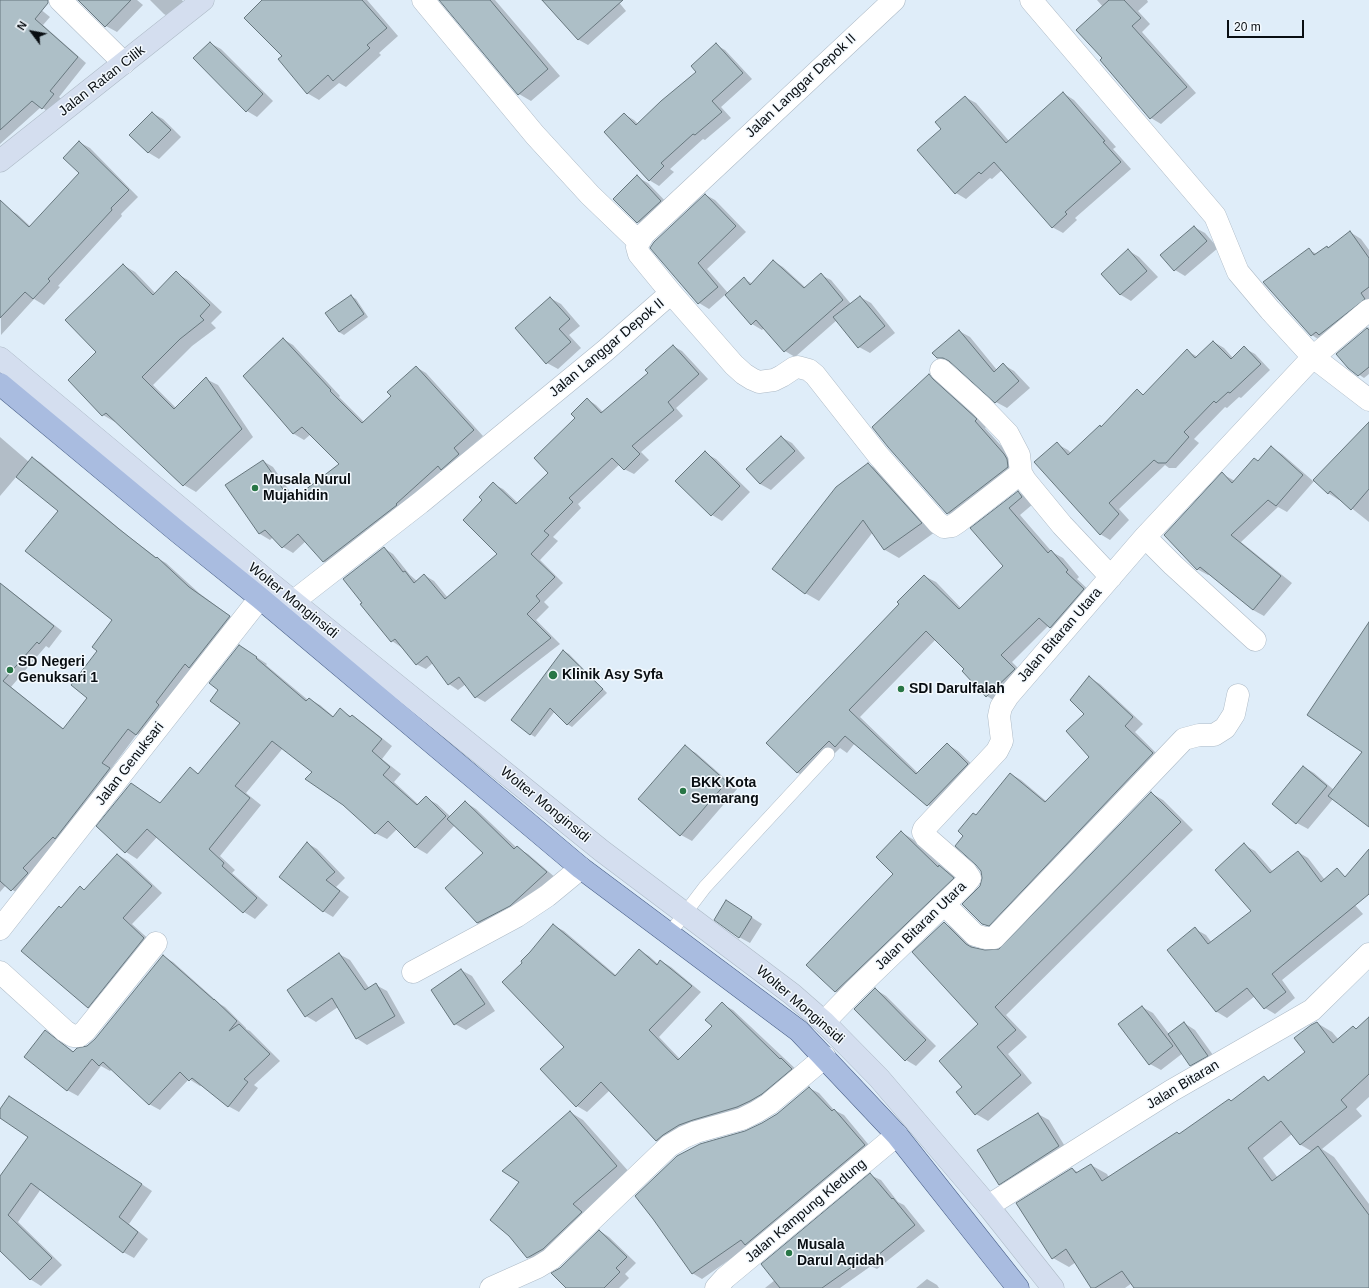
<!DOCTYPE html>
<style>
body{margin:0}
#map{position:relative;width:1369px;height:1288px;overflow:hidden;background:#dfedf9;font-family:Arial,sans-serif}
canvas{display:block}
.north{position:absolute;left:12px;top:12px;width:40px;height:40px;-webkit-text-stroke:3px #f3f9fe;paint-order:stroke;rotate:302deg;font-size:11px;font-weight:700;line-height:16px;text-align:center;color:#090e12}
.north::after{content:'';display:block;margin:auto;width:14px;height:18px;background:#090e12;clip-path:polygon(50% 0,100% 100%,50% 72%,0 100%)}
.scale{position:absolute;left:1227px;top:20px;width:77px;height:18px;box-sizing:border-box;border:2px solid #090e12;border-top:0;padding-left:5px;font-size:12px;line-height:14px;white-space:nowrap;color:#090e12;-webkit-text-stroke:3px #f3f9fe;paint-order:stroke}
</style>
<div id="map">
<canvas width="1369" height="1288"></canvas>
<div class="north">N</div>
<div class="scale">20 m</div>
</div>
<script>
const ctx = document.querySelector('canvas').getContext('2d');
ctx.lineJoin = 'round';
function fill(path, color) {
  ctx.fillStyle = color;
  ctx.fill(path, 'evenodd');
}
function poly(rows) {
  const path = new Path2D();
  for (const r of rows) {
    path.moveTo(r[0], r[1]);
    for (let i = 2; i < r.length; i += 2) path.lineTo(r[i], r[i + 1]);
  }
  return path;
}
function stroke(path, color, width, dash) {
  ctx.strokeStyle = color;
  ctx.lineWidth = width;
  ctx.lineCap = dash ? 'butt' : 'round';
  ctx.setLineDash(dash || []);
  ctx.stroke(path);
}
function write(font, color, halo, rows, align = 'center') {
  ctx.font = font + ' Arial,sans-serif';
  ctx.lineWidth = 3;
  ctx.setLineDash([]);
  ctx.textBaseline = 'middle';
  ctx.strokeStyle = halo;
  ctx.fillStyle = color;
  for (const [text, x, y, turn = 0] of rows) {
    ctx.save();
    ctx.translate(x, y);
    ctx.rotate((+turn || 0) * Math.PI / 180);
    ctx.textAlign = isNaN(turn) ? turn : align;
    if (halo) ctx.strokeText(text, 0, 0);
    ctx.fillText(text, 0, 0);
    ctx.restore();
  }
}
const shadow = poly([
 [0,0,29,0,50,17,43,25,86,63,59,97,63,100,52,114,41,107,0,144],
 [79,0,137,0,143,5,117,32,106,26],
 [150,0,182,0,184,3,169,17,164,14],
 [263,0,367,0,398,36,379,53,381,55,346,87,339,83,319,100,307,93,283,56],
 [441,0,495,0,560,76,531,101,519,94],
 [546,0,617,0,626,11,588,45,579,40,547,5],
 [1097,0,1147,0,1148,2,1138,11,1150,24,1142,32,1196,93,1161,124,1151,118,1103,58,1103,7],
 [210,43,221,49,273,101,257,117,247,111],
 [716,45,725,50,752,79,721,107,731,118,705,140,703,139,670,169,674,172,659,186,649,180,624,114,634,120,638,124,697,72],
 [1063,93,1074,100,1116,147,1113,149,1131,169,1075,218,1077,220,1063,233,1052,227,1002,170,992,179,990,178,966,199,956,193,943,129,965,97,976,103,1009,141],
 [152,113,163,119,181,137,159,159,149,153,130,135],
 [79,142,90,148,138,197,121,214,122,216,58,286,60,287,44,305,34,299,1,335,0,215,7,208,17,214,31,227,80,173],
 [637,177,648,183,671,207,649,229,638,222,614,199],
 [706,195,715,200,746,232,707,269,728,293,744,279,753,284,773,261,783,267,806,288,821,275,831,280,851,304,860,297,871,303,895,333,870,353,859,347,837,320,795,357,785,351,764,328,762,330,752,324,726,294,709,309,699,303,651,248],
 [1194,227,1205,233,1218,248,1185,276,1175,270],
 [1350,232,1361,239,1369,250,1369,310,1322,342,1312,335,1309,250,1317,254,1327,247,1328,248],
 [1129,251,1139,257,1158,277,1131,301,1121,295,1102,274],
 [123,265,135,272,156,294,176,273,188,280,222,312,211,323,216,328,192,346,153,385,176,408,206,379,218,385,253,437,196,492,184,485,116,421,115,422,103,415,98,352],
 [351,296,356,299,368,317,344,335,339,332],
 [550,298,561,304,580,326,569,335,581,348,558,369,547,363],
 [1369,327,1369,374,1364,378,1348,367,1337,354],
 [959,331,970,337,997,370,1004,365,1014,371,1030,388,1007,408,996,402,954,364,949,364,938,357],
 [283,339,293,345,340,396,339,397,364,422,392,397,416,367,426,373,483,436,334,567,324,562,306,541,293,553,283,547,273,537,270,540,260,534,227,486,263,461,273,467,291,493,292,492,298,496,340,464,311,434,304,440,294,434,244,376],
 [1214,342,1224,348,1233,358,1244,348,1255,354,1270,370,1241,398,1239,397,1227,408,1225,407,1194,439,1199,443,1176,468,1169,468,1165,465,1119,509,1129,520,1110,540,1100,534,1057,444,1068,450,1071,453,1100,426,1102,427,1137,390,1144,395,1187,351,1198,357],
 [673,346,682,351,708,379,676,408,683,416,641,452,649,460,634,474,624,469,620,464,578,504,581,508,553,537,558,541,540,560,563,583,544,602,549,607,536,620,560,644,485,702,476,697,466,684,458,690,449,684,433,663,426,669,416,664,401,647,392,641,362,604,384,548,393,554,410,575,417,581,424,575,434,581,448,598,499,554,484,500,493,484,503,489,518,503,549,473,576,418,587,399,596,405,603,412,649,373],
 [929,375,940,382,943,387,987,426,985,428,1015,461,1017,466,959,520,948,513],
 [1362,430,1369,434,1369,522,1340,499,1339,500,1328,493,1315,480,1287,512,1278,507,1241,542,1292,583,1264,616,1253,610,1210,574,1208,575,1197,569,1222,474,1235,481,1258,462,1271,447,1282,454,1313,481],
 [0,437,29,462,33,458,41,463,128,536,157,558,166,563,199,593,238,622,145,739,137,734,111,769,119,774,21,896,6,885,0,892,0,584,8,589,62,631,49,648,46,646,11,687,64,729,89,697,98,650,113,620,59,511,17,476,0,496],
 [781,437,792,443,805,458,771,490,760,484],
 [705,453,716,459,750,492,722,521,712,515],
 [868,464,882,472,935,532,899,558,885,550,873,532,819,601,805,593],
 [1018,492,1030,499,1033,504,1020,515,1052,552,1063,558,1079,577,1077,579,1095,596,1062,634,1048,626,1012,662,1026,676,998,703,987,696,964,671,966,669,936,639,860,717,918,773,947,744,958,751,979,771,940,812,928,805,855,743,847,753,840,748,809,779,798,773,767,742,900,604,924,576,936,582,961,608,1005,566,972,528],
 [240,646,267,664,266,665,308,700,309,699,320,705,334,717,340,710,363,723,392,746,382,759,401,774,394,782,419,805,426,798,437,804,451,817,465,802,476,809,517,848,528,854,557,879,488,929,477,923,484,853,455,825,427,854,415,847,397,829,387,839,375,833,313,772,283,748,246,793,261,805,220,856,235,870,232,873,268,905,255,919,244,912,158,836,137,859,126,852,131,784,161,804,190,768,199,774,241,722,219,690],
 [1369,646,1369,826,1333,799,1308,829,1297,823,1304,767,1314,773,1334,790,1363,751],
 [564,651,569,654,607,693,572,727,567,724,555,711,535,737,530,734],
 [1090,678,1100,684,1143,724,1135,732,1163,760,993,929,982,923,981,886,983,878,982,871,965,836,976,816,1011,774,1021,780,1046,801,1090,757,1086,714],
 [685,747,696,753,737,789,692,841,681,835],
 [1151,793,1163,800,1193,830,1006,1015,1027,1037,1008,1054,1032,1083,988,1121,976,1114,964,1087,980,1024,944,923,956,930,975,949,985,952,1000,950],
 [901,832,914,840,944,869,952,874,966,886,849,999,836,992,807,964,894,874],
 [307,843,317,849,345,878,336,887,349,897,333,917,323,911],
 [1244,845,1255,851,1273,872,1298,852,1308,858,1325,880,1337,885,1363,914,1282,980,1295,998,1275,1014,1265,1008,1255,996,1227,1018,1217,1012,1169,950,1195,929,1206,935,1212,943,1252,911],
 [118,855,128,861,162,893,132,924,154,944,99,1013,88,1007,61,909,85,891],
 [737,908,762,924,750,943,739,937],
 [553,925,564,931,617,976,639,950,649,956,658,964,661,961,671,967,701,992,659,1037,680,1059,714,1026,722,1004,733,1010,802,1075,772,1100,667,1147,656,1141,610,1090,587,1112,577,1106,565,1047,524,963],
 [339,954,350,960,369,988,376,985,387,991,405,1023,367,1045,356,1038,338,1007,316,1022,306,1016],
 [163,956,173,962,220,1004,225,1007,246,1028,246,1029,250,1031,280,1061,254,1085,258,1088,239,1112,228,1106,202,1085,200,1086,189,1079,160,1110,149,1104,112,1069,110,1071,101,1066,78,1096,67,1090,46,1032,56,1038,74,1052,87,1046,95,1040],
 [461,970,472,976,495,1011,466,1030,455,1024],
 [875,989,886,996,936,1046,916,1066,906,1060],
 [1142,1007,1153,1013,1169,1034,1184,1023,1195,1030,1218,1062,1202,1071,1191,1065,1183,1053,1161,1070,1150,1064],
 [1369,1018,1369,1097,1356,1109,1362,1116,1322,1149,1334,1157,1369,1204,1369,1288,1135,1288,1132,1283,1125,1288,1092,1288,1076,1262,1069,1267,1053,1258,1073,1169,1079,1173,1091,1165,1107,1174,1109,1178,1177,1133,1180,1135,1229,1100,1233,1102,1264,1077,1270,1081,1306,1052,1317,1023,1332,1032,1339,1040,1353,1027,1357,1029],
 [1292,1134,1301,1145,1313,1152,1278,1178,1263,1158],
 [809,1088,819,1093,834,1110,844,1115,873,1150,749,1246,702,1279,692,1273,654,1219,746,1132,778,1114],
 [20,1103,152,1191,129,1224,148,1239,134,1258,123,1252,41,1189,18,1222,62,1265,41,1286,30,1279,0,1250,0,1178,30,1137,0,1117,0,1111],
 [570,1112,583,1120,630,1173,541,1265,528,1257],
 [1038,1114,1049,1120,1069,1153,1010,1190,999,1184],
 [870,1175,881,1180,898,1202,904,1205,925,1231,877,1269,871,1266,840,1288,765,1288,775,1280],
 [600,1231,609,1237,636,1263,625,1274,629,1278,619,1288,568,1288,560,1269],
 [927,1279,937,1285,939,1288,916,1288]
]);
const building = poly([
 [0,0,48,0,48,3,35,19,78,57,50,91,54,94,42,109,32,101,0,130,0,0],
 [78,0,131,0,105,27,78,0],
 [262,0,362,0,387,28,367,45,370,48,333,81,328,75,307,94,278,59,282,56,244,18,262,0],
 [439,0,490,0,548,69,518,95,439,0],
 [542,0,623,0,578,40,542,0],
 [1109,0,1124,0,1141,18,1132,26,1187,87,1150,119,1100,60,1102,58,1076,30,1109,0],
 [210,42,263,94,246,112,193,58,210,42],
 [716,43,743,73,712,101,722,112,695,135,693,134,661,163,664,166,649,181,604,132,624,113,636,125,661,101,696,72,691,66,716,43],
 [1063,92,1105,141,1103,142,1121,162,1065,212,1067,214,1052,228,994,162,981,174,979,172,955,194,917,150,941,129,935,122,965,96,1006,143,1063,92],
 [152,112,171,130,148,153,129,135,152,112],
 [79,141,129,190,111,208,112,210,48,279,50,281,33,299,25,292,0,318,0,200,29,227,79,173,63,158,79,141],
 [637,175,661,201,637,223,613,199,637,175],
 [705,194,736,226,698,263,718,287,698,304,650,248,654,242,705,194],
 [1194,226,1207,241,1174,271,1160,255,1194,226],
 [1350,231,1369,258,1369,287,1361,293,1365,299,1319,335,1316,332,1311,336,1263,282,1309,248,1314,255,1327,246,1328,248,1350,231],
 [1128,249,1147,271,1120,295,1101,274,1128,249],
 [773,260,804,288,821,273,843,300,784,352,756,320,751,325,725,295,744,277,750,285,773,260],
 [123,264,153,295,176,271,210,305,200,316,204,320,180,339,142,377,174,409,206,377,242,429,183,486,106,413,102,416,68,380,96,352,65,320,123,264],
 [351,295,364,314,339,332,325,313,351,295],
 [860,296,885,326,858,348,833,317,860,296],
 [550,297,570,319,559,329,571,342,546,364,515,328,550,297],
 [1367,328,1369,330,1369,367,1358,376,1348,368,1336,354,1367,328],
 [959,330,994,372,1003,363,1019,381,995,403,949,361,943,358,937,358,932,353,959,330],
 [283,338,331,390,330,391,362,423,391,396,387,392,416,366,474,430,454,448,459,454,441,470,438,466,396,504,397,505,323,562,298,534,282,548,265,530,259,534,225,485,263,460,287,495,292,491,296,497,339,464,302,427,293,434,243,376,283,338],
 [1213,341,1231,359,1244,346,1261,364,1230,393,1228,392,1216,403,1214,401,1184,432,1189,437,1166,463,1158,463,1154,460,1109,503,1119,514,1100,535,1034,462,1057,442,1068,455,1100,425,1101,427,1137,389,1143,395,1187,349,1195,358,1213,341],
 [673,345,699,374,668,402,674,410,632,446,640,454,624,470,612,458,569,498,573,502,544,531,549,535,531,554,555,577,536,596,540,601,527,614,551,638,475,698,459,677,448,685,427,656,416,665,395,639,391,642,360,604,362,603,343,579,384,547,403,572,405,571,414,583,424,574,445,599,497,554,463,520,482,500,479,497,493,482,516,504,548,473,534,458,575,418,571,414,587,398,601,413,648,373,645,370,673,345],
 [929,374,933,379,977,419,975,421,1004,454,1007,459,1008,467,947,514,888,447,872,427,929,374],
 [1369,422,1369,489,1351,510,1330,491,1328,494,1313,480,1369,422],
 [781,436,795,451,760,484,746,469,781,436],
 [1271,446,1303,475,1276,506,1268,500,1231,535,1281,576,1253,610,1200,567,1197,570,1164,535,1222,472,1232,483,1254,458,1258,461,1271,446],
 [705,451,740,486,711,516,675,481,705,451],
 [32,457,119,529,156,558,157,557,189,587,230,616,189,668,185,664,156,702,159,705,136,735,128,729,102,763,110,768,55,839,53,837,23,868,28,873,11,891,0,881,0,583,54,626,39,644,37,642,3,681,63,729,87,698,71,685,97,651,92,647,112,620,25,551,58,511,16,477,32,457],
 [868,463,922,523,884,550,863,520,805,594,772,569,836,487,868,463],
 [1018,491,1022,497,1009,508,1048,553,1051,550,1068,570,1066,572,1084,589,1050,628,1039,618,1001,655,1015,669,986,697,962,671,964,669,926,631,849,710,916,774,947,743,968,764,927,806,845,736,835,747,829,741,797,773,766,743,899,604,897,602,924,575,959,609,1003,566,970,528,1018,491],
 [1369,622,1369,827,1328,796,1362,752,1307,715,1369,622],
 [239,645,257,657,256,658,306,701,309,698,333,717,340,708,350,717,352,715,382,739,372,751,390,767,383,775,417,805,426,796,446,816,415,848,388,821,375,834,343,805,305,779,312,772,272,741,235,786,250,798,209,849,224,863,222,866,257,898,243,913,147,829,125,853,96,826,131,783,160,803,190,767,198,774,240,723,210,701,218,690,209,683,239,645],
 [563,650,603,689,567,725,550,708,530,735,511,720,563,650],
 [1089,676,1133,717,1125,726,1153,753,989,926,982,924,962,904,980,886,982,878,981,871,976,865,955,846,963,836,958,831,973,813,976,815,1010,773,1045,802,1089,757,1066,731,1084,714,1070,700,1089,676],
 [685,745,727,782,680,836,638,799,685,745],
 [1303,766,1327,786,1296,824,1272,804,1303,766],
 [1151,792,1181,822,995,1007,1016,1030,997,1047,1021,1075,975,1115,956,1092,962,1087,939,1061,978,1024,912,952,944,922,966,944,971,947,985,950,999,949,1151,792],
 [465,801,514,849,517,846,547,872,510,906,477,923,445,888,483,853,447,819,465,801],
 [901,831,938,867,939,865,954,878,835,992,806,965,893,874,876,857,901,831],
 [307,842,335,872,326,880,340,891,323,912,279,877,307,842],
 [1244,843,1270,873,1298,851,1321,882,1337,868,1345,877,1369,849,1369,894,1272,974,1286,992,1264,1009,1247,988,1216,1012,1167,950,1195,927,1208,944,1251,911,1215,870,1244,843],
 [117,854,152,886,123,918,144,938,88,1008,21,951,59,906,61,908,80,886,84,890,117,854],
 [726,900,752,917,739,938,714,920,726,900],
 [553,924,615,976,639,949,657,965,660,960,692,986,649,1030,678,1060,712,1026,705,1020,722,1002,780,1059,781,1058,792,1069,762,1094,750,1101,737,1107,693,1120,679,1125,663,1135,656,1141,601,1082,576,1107,540,1069,564,1047,502,982,522,963,521,961,530,952,553,924],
 [339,953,365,990,376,983,395,1016,356,1039,332,998,305,1017,287,990,339,953],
 [163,955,214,1000,214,999,237,1021,229,1031,239,1024,270,1054,244,1079,248,1082,228,1107,192,1078,189,1081,180,1072,149,1105,103,1062,99,1066,92,1059,67,1091,24,1057,45,1030,73,1052,77,1048,87,1046,95,1039,163,955],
 [461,969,485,1004,454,1025,431,990,461,969],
 [875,988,926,1040,905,1061,854,1009,875,988],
 [1142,1006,1173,1046,1149,1065,1118,1024,1142,1006],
 [1369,1017,1369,1074,1341,1100,1347,1107,1300,1145,1281,1121,1248,1148,1272,1181,1318,1146,1369,1215,1369,1288,1134,1288,1122,1271,1095,1288,1091,1288,1066,1249,1052,1259,1016,1203,1072,1168,1076,1173,1091,1164,1102,1181,1177,1132,1179,1134,1229,1099,1231,1101,1264,1076,1268,1081,1305,1052,1294,1038,1311,1025,1317,1022,1333,1043,1353,1026,1356,1029,1369,1017],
 [1184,1022,1208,1056,1190,1066,1168,1034,1184,1022],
 [809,1087,832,1111,834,1109,865,1145,745,1245,741,1240,692,1274,653,1219,635,1196,677,1156,700,1144,745,1131,762,1123,777,1114,809,1087],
 [9,1096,142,1184,119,1217,138,1232,123,1253,31,1183,8,1215,52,1258,30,1280,0,1251,0,1176,28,1137,0,1118,0,1109,9,1096],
 [570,1111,617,1166,573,1204,582,1212,543,1249,527,1258,509,1236,490,1220,519,1182,502,1171,570,1111],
 [1038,1113,1059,1146,999,1185,977,1150,1038,1113],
 [870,1173,892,1199,893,1198,915,1225,867,1264,863,1259,822,1288,780,1288,761,1264,870,1173],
 [599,1230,627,1257,616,1268,620,1272,604,1288,566,1288,551,1273,560,1268,599,1230]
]);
const lane = poly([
 [670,933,705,887,828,754]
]);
const street = poly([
 [60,0,124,63],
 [423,0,535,135,590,195,639,242],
 [1031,0,1215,216,1238,272,1270,310,1313,357,1369,400],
 [671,293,734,365,744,374,752,379,759,382,774,380,782,376,794,368,798,367,809,370,815,375,878,455,938,523,944,527,952,526,958,522,1021,473],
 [941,370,981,406,1008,434,1019,455,1021,473,1025,480,1062,525,1111,577],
 [1145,537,1173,565,1255,640],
 [294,601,420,503,606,350,671,293,639,254,637,247,639,242,644,234,894,0],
 [944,904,975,935,985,938,994,938,1184,739,1199,735,1214,735,1225,728,1234,714,1238,695],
 [0,929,260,598],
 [0,972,65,1031,73,1036,79,1036,85,1031,156,943],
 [413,972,517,916,547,896,581,868],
 [824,1022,854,991,966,883,970,878,966,872,926,837,923,832,924,829,997,751,1002,741,999,716,1001,707,1008,696,1145,537,1313,357,1369,310],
 [988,1206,1171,1091,1312,1010,1369,954],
 [491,1288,538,1267,551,1259,669,1146,684,1137,696,1132,742,1119,756,1112,769,1104,825,1057],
 [716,1288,725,1278,897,1135]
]);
const secondary = poly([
 [0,161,203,0],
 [0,358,264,578,602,851,792,994,824,1022,879,1078,988,1206,1053,1288]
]);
const primary = poly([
 [0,384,178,532,260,598,581,868,799,1031,897,1135,1018,1288]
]);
const markers = [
 [255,488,4,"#287646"],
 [10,670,4,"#287646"],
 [553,675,5,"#287646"],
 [901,689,4,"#287646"],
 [683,791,4,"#287646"],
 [789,1253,4,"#287646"]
];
const streetNames = [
 ["Jalan Ratan Cilik",102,81,-38],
 ["Jalan Langgar Depok II",801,86,-43],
 ["Jalan Langgar Depok II",607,348,-40],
 ["Wolter Monginsidi",293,601,39],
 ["Jalan Bitaran Utara",1060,635,-49],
 ["Jalan Genuksari",130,764,-52],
 ["Wolter Monginsidi",545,805,39],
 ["Jalan Bitaran Utara",921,926,-44],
 ["Wolter Monginsidi",800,1005,41],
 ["Jalan Bitaran",1183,1085,-31],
 ["Jalan Kampung Kledung",806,1211,-40]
];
const poiNames = [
 ["Musala Nurul",263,480],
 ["Mujahidin",263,496],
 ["SD Negeri",18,662],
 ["Genuksari 1",18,678],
 ["Klinik Asy Syfa",562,675],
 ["SDI Darulfalah",909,689],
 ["BKK Kota",691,783],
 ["Semarang",691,799],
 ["Musala",797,1245],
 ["Darul Aqidah",797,1261]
];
fill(shadow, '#0003');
fill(building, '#adbfc7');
stroke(building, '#67777e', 1);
stroke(lane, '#adbac6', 14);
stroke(street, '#adbac6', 23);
stroke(secondary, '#adbac6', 23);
stroke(primary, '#4c628a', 23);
stroke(lane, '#fff', 13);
stroke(street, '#fff', 22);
stroke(secondary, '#d4deef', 22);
stroke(primary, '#a9bce0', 22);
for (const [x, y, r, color] of markers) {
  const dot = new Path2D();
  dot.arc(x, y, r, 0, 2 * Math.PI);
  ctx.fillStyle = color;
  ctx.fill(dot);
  stroke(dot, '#f3f9fe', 1.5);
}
write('14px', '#090e12', '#f3f9fe', streetNames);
write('bold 14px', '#090e12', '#f3f9fe', poiNames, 'left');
</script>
